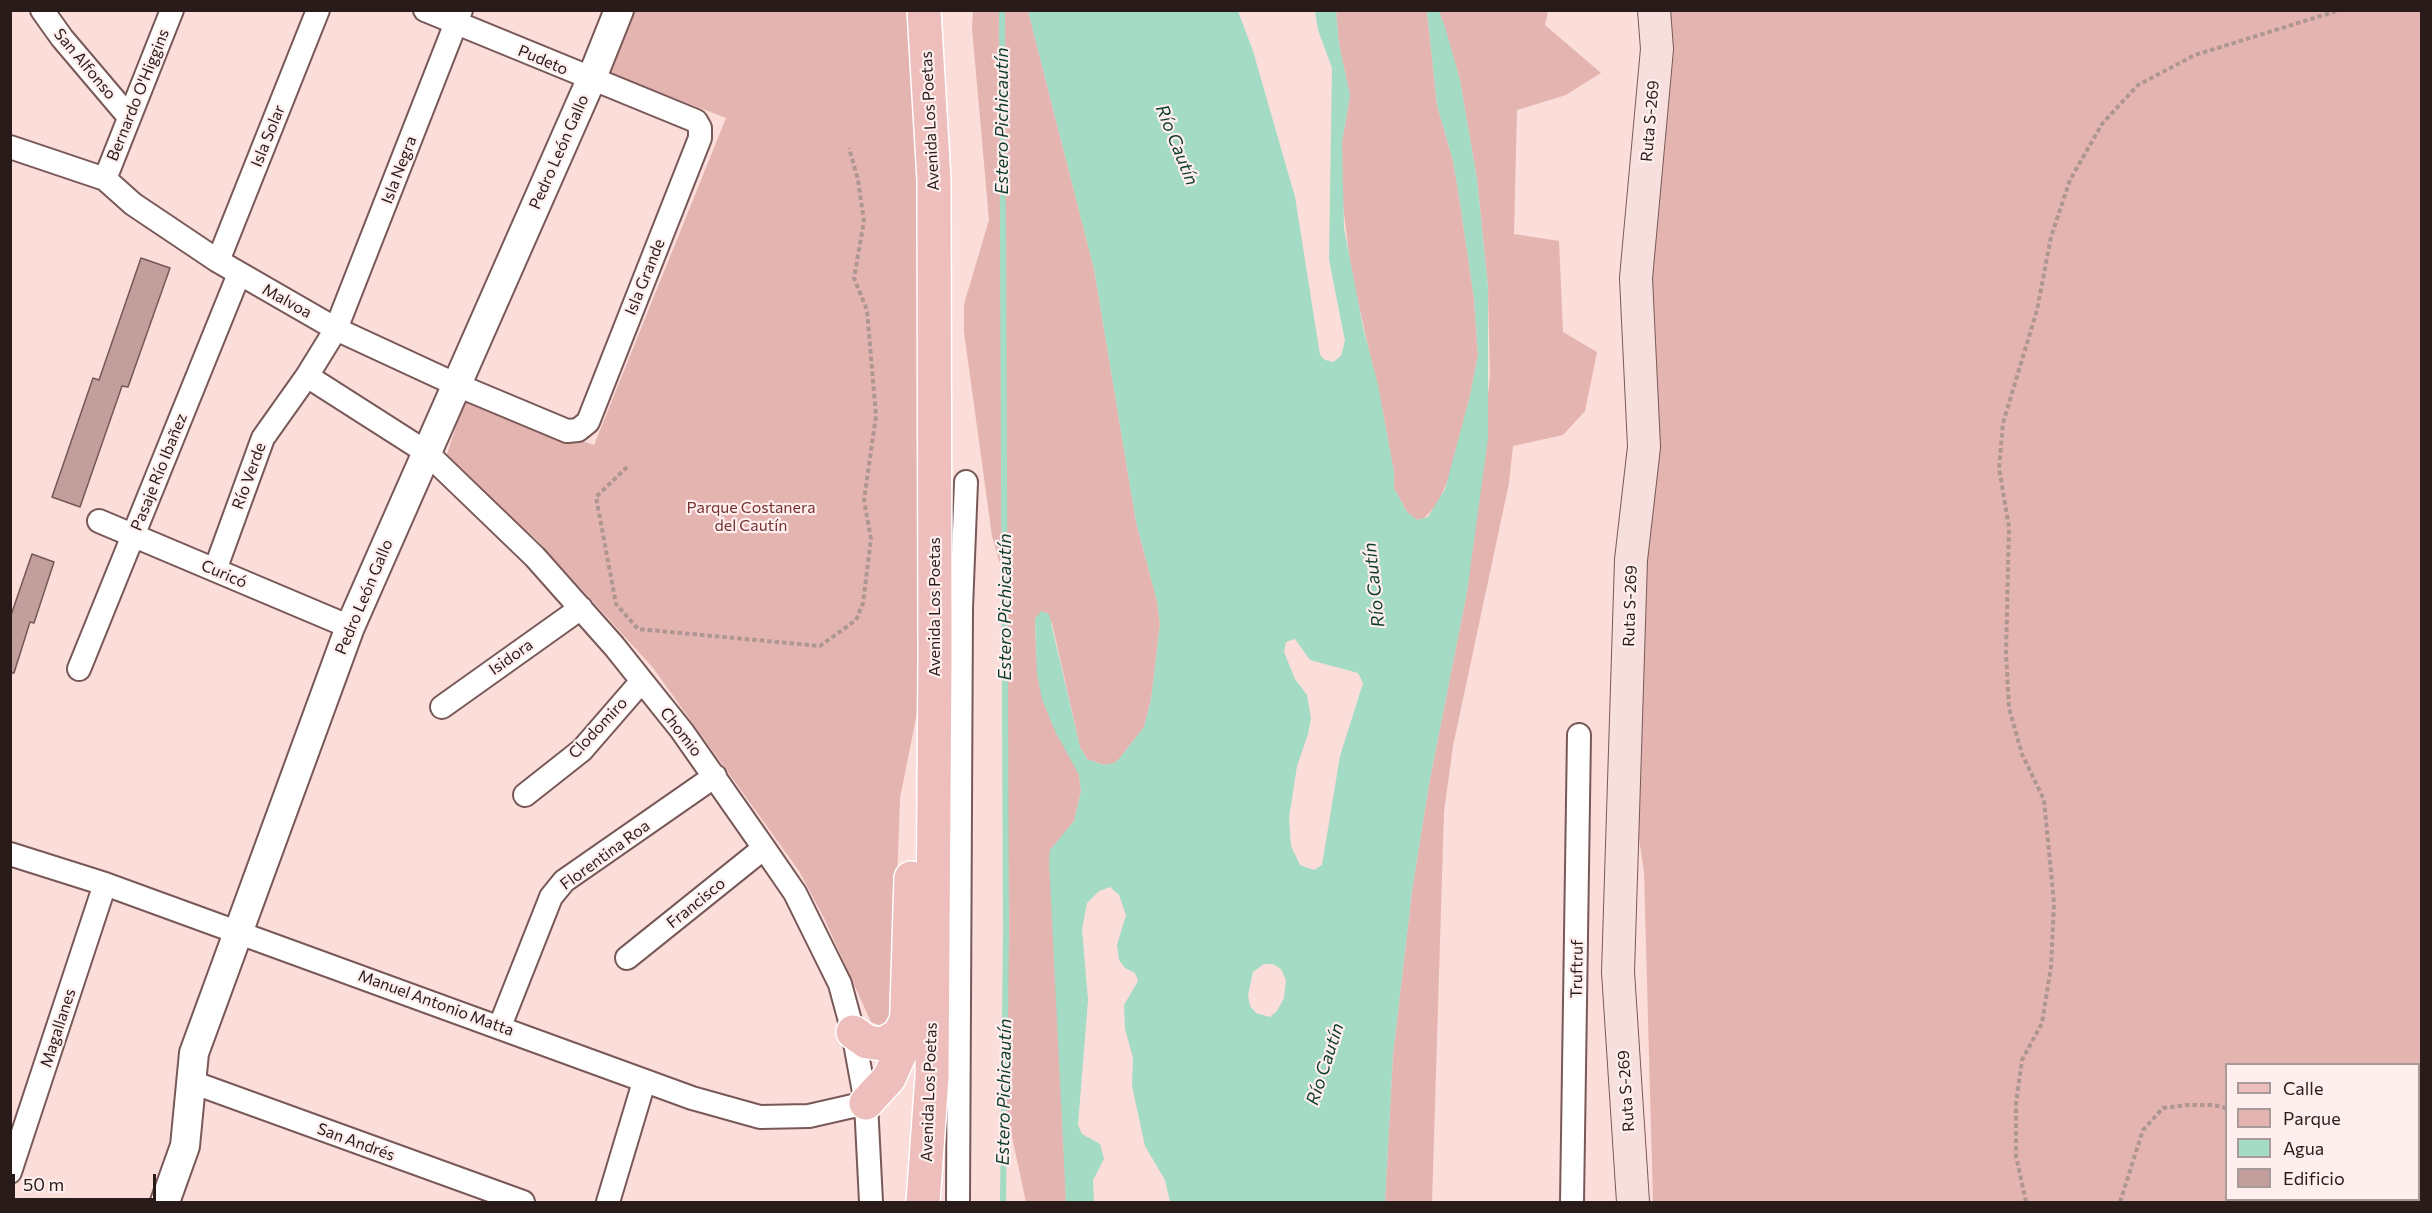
<!DOCTYPE html>
<meta charset="utf-8">
<style>
body{margin:0}
#map{position:relative;width:2432px;height:1213px;overflow:hidden;background:#fbddda;font-family:Commissioner,sans-serif}
canvas{display:block}
.frame{position:absolute;inset:0;border:12px solid #281b1a;pointer-events:none}
.legend{position:absolute;left:2225px;top:1063px;width:195px;height:138px;box-sizing:border-box;background:#feeeed;border:2px solid #a89a99;margin:0;padding:8px 10px;list-style:none;font-size:18px;color:#281b1a}
.legend li{display:flex;align-items:center;gap:12px;height:30px}
.legend b{width:30px;border:2px solid #a89a99}
.scale{position:absolute;left:12px;top:1174px;width:144px;height:27px;box-sizing:border-box;border:3px solid #281b1a;border-top:0;padding-left:8px;font-size:18px;line-height:21px;white-space:nowrap;color:#281b1a;-webkit-text-stroke:4px #feeeed;paint-order:stroke}
</style>
<div id="map">
<canvas width="2432" height="1213"></canvas>
<div class="frame"></div>
<ul class="legend">
<li><b style="height:8px;background:#edbebb"></b>Calle</li>
<li><b style="height:16px;background:#e4b4b0"></b>Parque</li>
<li><b style="height:16px;background:#a3dbc4"></b>Agua</li>
<li><b style="height:16px;background:#c29f9c"></b>Edificio</li>
</ul>
<div class="scale">50 m</div>
</div>
<script>
const ctx = document.querySelector('canvas').getContext('2d');
ctx.lineJoin = 'round';
function fill(path, color) {
  ctx.fillStyle = color;
  ctx.fill(path, 'evenodd');
}
function poly(rows) {
  const path = new Path2D();
  for (const r of rows) {
    path.moveTo(r[0], r[1]);
    for (let i = 2; i < r.length; i += 2) path.lineTo(r[i], r[i + 1]);
  }
  return path;
}
function stroke(path, color, width, dash) {
  ctx.strokeStyle = color;
  ctx.lineWidth = width;
  ctx.lineCap = dash ? 'butt' : 'round';
  ctx.setLineDash(dash || []);
  ctx.stroke(path);
}
function write(font, color, halo, rows, align = 'center') {
  ctx.font = font + ' Commissioner,sans-serif';
  ctx.lineWidth = 4.5;
  ctx.setLineDash([]);
  ctx.textBaseline = 'middle';
  ctx.strokeStyle = halo;
  ctx.fillStyle = color;
  for (const [text, x, y, turn = 0] of rows) {
    ctx.save();
    ctx.translate(x, y);
    ctx.rotate((+turn || 0) * Math.PI / 180);
    ctx.textAlign = isNaN(turn) ? turn : align;
    if (halo) ctx.strokeText(text, 0, 0);
    ctx.fillText(text, 0, 0);
    ctx.restore();
  }
}
const green = poly([
 [631,11,915,11,928,145,922,688,900,798,892,1019,882,1026,871,1022,824,918,799,871,653,668,538,541,445,460,464,402,594,445,726,118,607,72],
 [973,11,1028,11,1094,269,1136,522,1157,601,1160,624,1151,700,1144,727,1119,759,1114,763,1104,765,1087,759,1080,747,1052,623,1035,619,1036,653,1079,775,1081,791,1074,821,1051,850,1066,1202,1026,1202,1004,1100,1005,582,992,536,964,332,964,304,989,220,972,28],
 [1336,11,1427,11,1437,105,1453,161,1460,203,1474,298,1478,355,1470,396,1450,475,1437,505,1422,520,1414,519,1407,512,1394,488,1394,472,1383,413,1351,270,1341,189,1342,143,1350,95,1339,44],
 [1439,11,1548,11,1545,25,1601,73,1566,95,1517,110,1514,234,1559,241,1563,332,1597,352,1585,411,1563,435,1513,446,1509,483,1453,746,1444,812,1432,1202,1385,1202,1393,1055,1412,891,1429,784,1467,592,1490,376,1488,287,1477,179,1460,80],
 [1662,11,2421,11,2421,1202,1653,1202,1644,872,1633,799,1650,271],
 [2226,1064,2418,1064,2418,1200,2226,1200]
]);
const water = poly([
 [1028,11,1238,11,1253,51,1295,197,1320,355,1325,360,1333,362,1341,356,1345,341,1329,260,1332,68,1318,30,1315,11,1336,11,1339,44,1350,95,1342,143,1344,228,1363,327,1378,385,1394,472,1394,488,1407,512,1417,520,1428,517,1445,489,1470,396,1478,355,1474,298,1460,203,1453,161,1437,105,1427,11,1439,11,1445,27,1460,80,1477,179,1488,287,1488,438,1467,592,1429,784,1412,891,1393,1055,1385,1202,1170,1202,1165,1180,1145,1146,1132,1086,1133,1058,1125,1029,1124,1005,1138,981,1135,973,1125,968,1119,960,1117,945,1126,915,1119,895,1110,887,1099,891,1087,903,1082,929,1088,1000,1078,1125,1082,1134,1100,1144,1104,1159,1093,1180,1094,1202,1066,1202,1049,860,1050,850,1074,821,1081,791,1079,775,1055,731,1042,699,1037,674,1035,619,1041,611,1049,614,1080,747,1087,759,1104,765,1114,763,1119,759,1144,727,1151,700,1160,624,1157,601,1136,522,1094,269],
 [1295,639,1310,660,1358,673,1363,683,1340,756,1322,865,1314,870,1300,865,1291,846,1289,818,1297,766,1308,734,1311,718,1307,695,1295,679,1284,652,1286,642],
 [1264,964,1273,964,1281,969,1286,980,1284,998,1277,1011,1270,1017,1256,1013,1250,1006,1248,995,1253,972]
]);
const stream = poly([
 [1002,10,1006,931,1003,1202]
]);
const building = poly([
 [141,258,170,268,128,387,122,386,80,507,52,497,93,378,99,380,141,258],
 [32,554,54,562,34,623,30,622,14,673,10,673,10,618,32,554]
]);
const path = poly([
 [627,467,596,497,616,604,638,629,820,646,856,620,863,603,871,539,864,500,876,416,867,310,854,278,864,221,858,180,849,148],
 [2418,1130,2422,1126],
 [2026,1202,2016,1156,2016,1103,2022,1060,2042,1023,2051,967,2054,903,2044,800,2022,754,2009,708,2006,654,2009,527,1999,468,2003,423,2037,310,2051,237,2070,180,2102,124,2138,85,2195,55,2340,10],
 [2120,1202,2143,1130,2163,1108,2188,1105,2214,1105,2226,1108],
 [2351,1202,2356,1200]
]);
const minor = poly([
 [42,10,62,38,129,117],
 [10,147,105,179,133,204,218,261,336,329,457,385,567,431,578,430,588,422,700,138,700,128,696,121,425,10],
 [105,179,172,10],
 [218,261,318,10],
 [307,376,426,452,535,557,614,646,682,731,764,848,795,893,840,984,853,1032,866,1103,871,1202],
 [99,521,350,627],
 [215,570,263,438,307,376,336,329,461,10],
 [79,669,239,274],
 [442,707,581,608],
 [525,795,582,750,641,682],
 [10,854,105,884,692,1098,760,1117,809,1116,866,1103],
 [627,958,764,848],
 [500,1026,551,897,564,881,715,776],
 [189,1081,523,1202],
 [10,1172,105,884],
 [608,1202,644,1082],
 [958,1202,961,608,966,482],
 [1572,1202,1579,735]
]);
const tertiary = poly([
 [165,1202,185,1146,194,1053,350,627,591,80,619,10]
]);
const secondary = poly([
 [1633,1202,1618,972,1631,560,1644,447,1636,278,1657,49,1654,10]
]);
const primary = poly([
 [853,1032,867,1042,883,1044,899,1035,907,1019],
 [866,1103,889,1078,906,1040,911,878],
 [923,1202,932,1077,935,656,934,180,924,10]
]);
const streetNames = [
 ["Pudeto",543,60,23],
 ["San Alfonso",85,64,50],
 ["Bernardo O'Higgins",138,95,-68],
 ["Avenida Los Poetas",930,121,-93],
 ["Ruta S-269",1650,121,-85],
 ["Isla Solar",268,136,-68],
 ["Pedro León Gallo",559,152,-66],
 ["Isla Negra",399,170,-69],
 ["Isla Grande",645,277,-68],
 ["Malvoa",287,301,29],
 ["Pasaje Río Ibañez",159,472,-68],
 ["Río Verde",249,476,-70],
 ["Curicó",224,574,23],
 ["Pedro León Gallo",364,597,-67],
 ["Ruta S-269",1630,606,-88],
 ["Avenida Los Poetas",935,607,-90],
 ["Isidora",511,657,-35],
 ["Clodomiro",598,728,-47],
 ["Chomio",681,732,52],
 ["Florentina Roa",605,855,-36],
 ["Francisco",696,903,-39],
 ["Truftruf",1577,969,-89],
 ["Manuel Antonio Matta",436,1003,20],
 ["Magallanes",58,1028,-72],
 ["Ruta S-269",1626,1091,-94],
 ["Avenida Los Poetas",929,1092,-88],
 ["San Andrés",356,1142,20]
];
const parkNames = [
 ["Parque Costanera",751,508],
 ["del Cautín",751,526]
];
const waterNames = [
 ["Estero Pichicautín",1002,121,-90],
 ["Río Cautín",1177,145,68],
 ["Río Cautín",1374,585,-96],
 ["Estero Pichicautín",1005,607,-90],
 ["Río Cautín",1325,1064,-72],
 ["Estero Pichicautín",1004,1092,-89]
];
fill(green, '#e4b4b0');
fill(water, '#a3dbc4');
stroke(stream, '#a3dbc4', 6);
fill(building, '#c29f9c');
stroke(building, '#765754', 1.5);
stroke(minor, '#795957', 26);
stroke(tertiary, '#795957', 32);
stroke(secondary, '#795957', 34);
stroke(primary, '#fff', 36);
stroke(path, '#ae9693', 4, [4.5, 3]);
stroke(minor, '#fff', 22);
stroke(tertiary, '#fff', 28);
stroke(secondary, '#f6dfdd', 32);
stroke(primary, '#edbebb', 33);
write('16px', '#281b1a', '#feeeed', streetNames);
write('16px', '#753130', '#feeeed', parkNames);
write('italic 18px', '#0c3c2d', '#feeeed', waterNames);
</script>
